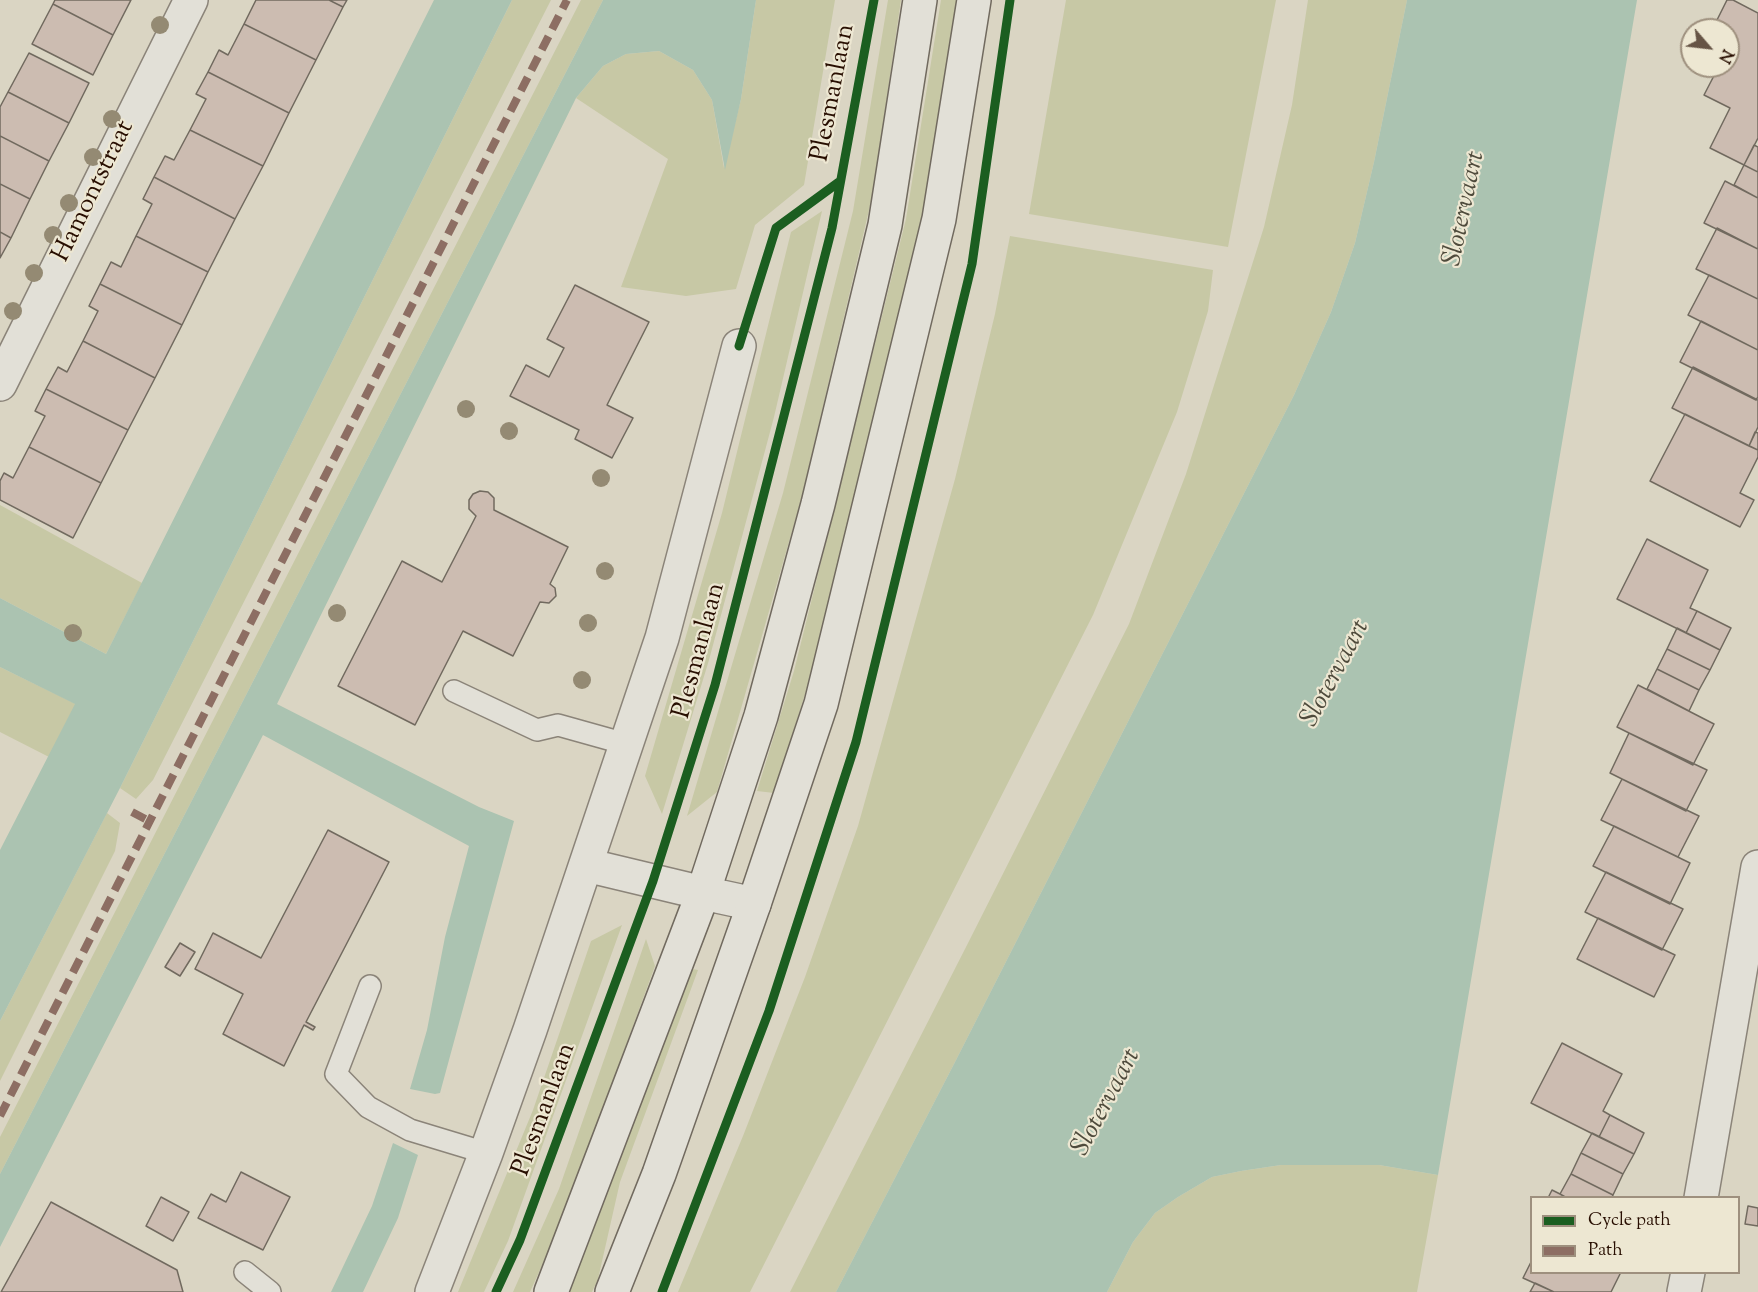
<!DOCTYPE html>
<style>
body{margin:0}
#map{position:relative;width:1758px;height:1292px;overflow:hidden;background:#dad5c3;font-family:"Sorts Mill Goudy",serif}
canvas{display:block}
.legend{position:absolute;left:1530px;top:1196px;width:210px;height:78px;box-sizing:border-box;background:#ede7d2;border:2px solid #9e907e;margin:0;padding:8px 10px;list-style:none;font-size:18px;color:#280e01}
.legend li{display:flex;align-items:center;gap:12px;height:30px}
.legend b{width:30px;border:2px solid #9e907e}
.north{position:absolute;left:1680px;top:18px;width:60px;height:60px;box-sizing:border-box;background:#ede7d2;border:2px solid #9e907e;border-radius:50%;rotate:118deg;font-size:16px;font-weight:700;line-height:24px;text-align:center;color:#280e01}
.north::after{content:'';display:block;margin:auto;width:21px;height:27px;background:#665445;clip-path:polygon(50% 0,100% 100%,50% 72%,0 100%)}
</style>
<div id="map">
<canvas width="1758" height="1292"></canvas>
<ul class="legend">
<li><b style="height:8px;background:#1b5e20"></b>Cycle path</li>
<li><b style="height:8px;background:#8d6e63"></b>Path</li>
</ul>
<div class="north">N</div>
</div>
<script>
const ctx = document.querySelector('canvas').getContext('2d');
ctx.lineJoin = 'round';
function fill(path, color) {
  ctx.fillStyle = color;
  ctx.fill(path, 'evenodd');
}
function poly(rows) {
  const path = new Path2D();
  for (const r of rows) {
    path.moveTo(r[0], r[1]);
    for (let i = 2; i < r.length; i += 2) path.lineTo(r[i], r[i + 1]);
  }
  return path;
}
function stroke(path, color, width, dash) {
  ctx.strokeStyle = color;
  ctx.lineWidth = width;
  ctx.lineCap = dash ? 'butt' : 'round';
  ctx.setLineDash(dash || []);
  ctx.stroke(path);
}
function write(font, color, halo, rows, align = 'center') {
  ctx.font = font + ' "Sorts Mill Goudy",serif';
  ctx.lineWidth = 4.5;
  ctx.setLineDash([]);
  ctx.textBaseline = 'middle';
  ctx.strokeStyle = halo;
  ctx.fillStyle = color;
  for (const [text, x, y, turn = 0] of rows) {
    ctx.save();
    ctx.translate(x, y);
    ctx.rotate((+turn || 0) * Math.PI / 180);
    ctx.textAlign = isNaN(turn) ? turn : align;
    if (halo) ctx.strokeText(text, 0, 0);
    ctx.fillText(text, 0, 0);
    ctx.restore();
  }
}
const green = poly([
 [512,0,551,0,153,780,136,799,120,788],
 [581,0,603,0,0,1174,0,1137],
 [756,0,835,0,804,185,755,225,736,289,686,296,621,287,668,159,576,98,603,66,626,54,659,51,693,70,712,100,724,168,741,99],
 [888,0,901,0,873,193,801,500,717,792,687,816,783,493,853,211],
 [941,0,957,0,923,220,811,675,774,793,757,791,794,671,906,219],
 [1066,0,1276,0,1228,247,1029,214],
 [1308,0,1407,0,1374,162,1355,243,1331,312,1294,395,955,1062,836,1292,790,1292,965,949,1129,624,1186,474,1264,227,1292,105],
 [822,211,774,417,709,660,662,814,645,776,722,513,791,232],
 [1010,236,1213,270,1208,311,1177,412,1093,615,750,1292,678,1292,743,1136,805,977,858,826,955,479,995,314],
 [0,505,142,583,106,654,0,598],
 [0,667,76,704,49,757,0,732],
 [107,813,120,823,115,851,0,1081,0,1021],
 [622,925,508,1241,484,1292,458,1292,533,1110,591,941],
 [646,939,655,966,559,1228,530,1292,513,1292,559,1189],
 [687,968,698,970,620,1182,598,1279,592,1292,567,1292],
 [1281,1165,1379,1165,1438,1175,1417,1292,1107,1292,1133,1242,1155,1213,1178,1197,1212,1177,1241,1171]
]);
const water = poly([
 [434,0,512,0,120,788,0,1021,0,850,75,704,0,667,0,598,106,654],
 [603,0,756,0,741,99,725,170,712,100,693,70,659,51,626,54,603,66,576,98,277,704,479,807,514,821,440,1093,435,1094,410,1089,427,1030,445,937,469,846,263,735,0,1247,0,1174],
 [1407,0,1637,0,1438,1175,1379,1165,1281,1165,1241,1171,1212,1177,1178,1197,1155,1213,1133,1242,1107,1292,836,1292,955,1062,1294,395,1331,312,1355,243,1374,162],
 [393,1143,418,1155,398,1218,363,1292,331,1292,372,1206]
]);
const building = poly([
 [55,0,131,0,113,35,53,4,55,0],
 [256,0,329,0,343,7,316,60,244,24,256,0],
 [329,0,347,0,343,7,329,0],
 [1727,0,1733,0,1758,13,1758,138,1744,165,1710,148,1730,108,1704,95,1719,66,1728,66,1728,49,1734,36,1728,33,1728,30,1722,30,1714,26,1727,0],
 [53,4,113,35,93,75,32,44,53,4],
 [244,24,316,60,289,113,208,72,219,50,228,55,244,24],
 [29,53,89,83,69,123,8,92,29,53],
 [208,72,289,113,263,166,190,130,206,99,196,94,208,72],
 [8,92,69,123,49,161,0,136,0,107,8,92],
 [190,130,263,166,235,219,154,177,165,156,174,160,190,130],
 [0,136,49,161,30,199,0,184,0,136],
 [1754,145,1758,147,1758,172,1744,165,1754,145],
 [1744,165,1758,172,1758,198,1734,185,1744,165],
 [154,177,235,219,208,272,136,236,152,204,143,199,154,177],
 [1725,181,1758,198,1758,249,1704,223,1725,181],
 [0,184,30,199,11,238,0,232,0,184],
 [1717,228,1758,249,1758,299,1696,269,1717,228],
 [0,232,11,238,0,258,0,232],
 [136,236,208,272,182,325,100,284,111,262,121,267,136,236],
 [1709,275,1758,299,1758,350,1688,315,1709,275],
 [100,284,182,325,155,378,83,341,98,311,89,306,100,284],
 [575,285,649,322,607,405,633,418,612,458,575,439,579,430,510,396,526,365,549,377,564,348,547,339,575,285],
 [1701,321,1758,350,1758,397,1756,400,1680,362,1701,321],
 [83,341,155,378,128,430,46,389,58,367,67,372,83,341],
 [1693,367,1758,400,1758,427,1749,446,1672,408,1693,367],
 [46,389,128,430,101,483,29,447,45,416,35,411,46,389],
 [1685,414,1758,450,1758,457,1740,493,1754,500,1740,527,1650,481,1685,414],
 [1755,432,1758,433,1758,450,1749,446,1755,432],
 [29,447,101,483,73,538,0,500,0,481,4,473,13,478,29,447],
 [480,491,488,492,494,498,494,510,568,547,550,584,555,588,556,596,549,603,540,602,513,656,463,631,415,725,338,686,402,561,442,582,476,516,469,509,469,500,473,494,480,491],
 [1647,539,1708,570,1690,608,1697,611,1686,633,1617,599,1647,539],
 [1697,611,1731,628,1720,650,1686,633,1697,611],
 [1677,628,1720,650,1710,670,1667,649,1677,628],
 [1667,649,1710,670,1699,690,1657,669,1667,649],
 [1657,669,1699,690,1689,711,1647,689,1657,669],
 [1638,685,1714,724,1693,765,1617,727,1638,685],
 [1629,733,1707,770,1686,811,1610,773,1629,733],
 [1622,779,1699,816,1678,857,1601,820,1622,779],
 [1614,826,1690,863,1670,904,1593,866,1614,826],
 [328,830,389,862,306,1022,315,1027,313,1030,304,1025,284,1066,223,1034,243,994,195,969,213,933,261,958,328,830],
 [1606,872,1683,909,1662,950,1585,912,1606,872],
 [1598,918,1675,955,1654,997,1577,959,1598,918],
 [180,943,195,952,180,976,165,967,180,943],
 [1562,1043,1622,1074,1603,1111,1610,1115,1599,1137,1531,1103,1562,1043],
 [1610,1115,1644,1133,1634,1154,1599,1137,1610,1115],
 [1592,1133,1634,1154,1623,1174,1581,1153,1592,1133],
 [1581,1153,1623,1174,1613,1195,1571,1174,1581,1153],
 [241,1172,290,1197,263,1250,198,1218,211,1194,226,1202,241,1172],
 [1571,1174,1613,1195,1612,1198,1567,1198,1560,1194,1571,1174],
 [1552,1190,1560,1194,1567,1198,1548,1198,1552,1190],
 [161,1197,189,1212,173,1241,146,1226,161,1197],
 [51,1202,177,1270,183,1292,1,1292,51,1202],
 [1748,1206,1758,1208,1758,1226,1745,1224,1748,1206],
 [1532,1260,1532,1272,1617,1272,1620,1274,1611,1292,1554,1292,1523,1278,1532,1260],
 [1535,1283,1554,1292,1530,1292,1535,1283]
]);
const service = poly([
 [454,691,537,730,558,725,626,744],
 [370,986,336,1074,368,1107,410,1130,486,1153],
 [245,1272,270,1292]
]);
const minor = poly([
 [0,384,191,0],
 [586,865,703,893,754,904],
 [1701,1198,1758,867],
 [432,1292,486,1153,530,1030,662,638,739,346],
 [1684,1292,1688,1272]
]);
const secondary = poly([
 [551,1292,703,893,761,716,818,504,885,225,920,0],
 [612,1292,659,1174,754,904,821,704,939,219,974,0]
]);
const quiet = poly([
 [132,812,149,821],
 [0,1116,567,0]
]);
const cycleway = poly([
 [739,346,776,228,839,182],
 [496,1292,520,1240,653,881,715,685,832,228,874,0],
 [662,1292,769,1011,856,742,972,264,1010,0]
]);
const trees = [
 [160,25],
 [112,119],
 [93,157],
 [69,203],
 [53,235],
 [34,273],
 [13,311],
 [466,409],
 [509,431],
 [601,478],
 [605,571],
 [337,613],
 [588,623],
 [73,633],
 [582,680]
];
const streetNames = [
 ["Plesmanlaan",835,93,-79],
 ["Hamontstraat",95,192,-64],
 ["Plesmanlaan",701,651,-75],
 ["Plesmanlaan",546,1110,-70]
];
const waterNames = [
 ["Slotervaart",1466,209,-78],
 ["Slotervaart",1337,674,-62],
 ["Slotervaart",1108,1103,-62]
];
fill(green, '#c7c8a5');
fill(water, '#abc3b1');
fill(building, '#ccbcb1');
stroke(building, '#716a5f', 1.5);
stroke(service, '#8b8479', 24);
stroke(minor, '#8b8479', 36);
stroke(secondary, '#716a5f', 36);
stroke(service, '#e2e0d7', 21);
stroke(minor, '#e2e0d7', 33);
stroke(secondary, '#e2e0d7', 33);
stroke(quiet, '#8d6e63', 8, [15, 8]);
stroke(cycleway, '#1b5e20', 9);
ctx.fillStyle = '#948a73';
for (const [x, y] of trees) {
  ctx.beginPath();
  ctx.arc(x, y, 9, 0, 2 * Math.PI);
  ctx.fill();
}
write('26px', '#280e01', '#ede7d2', streetNames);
write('italic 27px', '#4f4b3c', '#ede7d2', waterNames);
</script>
